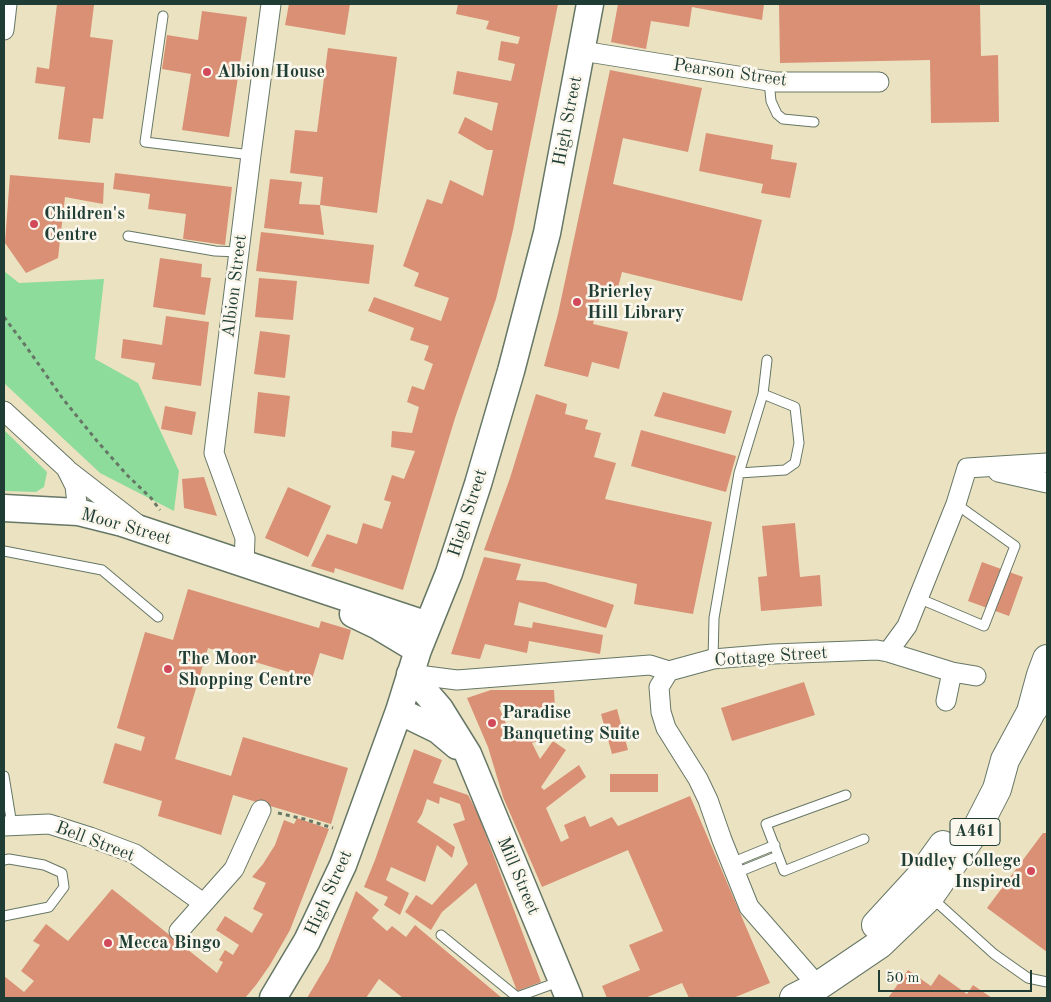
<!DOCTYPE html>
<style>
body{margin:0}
#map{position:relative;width:1051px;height:1002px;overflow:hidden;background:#ebe2c1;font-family:"Old Standard TT",serif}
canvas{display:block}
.frame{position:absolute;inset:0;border:5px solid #1f3d34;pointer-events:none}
.scale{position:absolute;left:878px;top:970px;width:154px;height:22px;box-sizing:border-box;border:2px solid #1f3d34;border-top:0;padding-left:6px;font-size:15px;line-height:18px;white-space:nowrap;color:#1f3d34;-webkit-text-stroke:4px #fbf7ec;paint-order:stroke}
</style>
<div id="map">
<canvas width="1051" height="1002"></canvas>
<div class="frame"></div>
<div class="scale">50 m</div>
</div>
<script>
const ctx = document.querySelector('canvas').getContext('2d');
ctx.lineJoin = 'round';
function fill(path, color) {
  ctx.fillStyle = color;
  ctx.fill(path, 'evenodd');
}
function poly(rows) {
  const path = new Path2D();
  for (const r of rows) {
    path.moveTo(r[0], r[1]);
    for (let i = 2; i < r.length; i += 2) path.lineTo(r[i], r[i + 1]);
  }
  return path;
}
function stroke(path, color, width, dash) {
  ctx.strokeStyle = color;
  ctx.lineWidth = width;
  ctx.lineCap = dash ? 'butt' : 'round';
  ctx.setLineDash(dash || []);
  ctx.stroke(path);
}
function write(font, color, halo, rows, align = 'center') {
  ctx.font = font + ' "Old Standard TT",serif';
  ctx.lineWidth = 5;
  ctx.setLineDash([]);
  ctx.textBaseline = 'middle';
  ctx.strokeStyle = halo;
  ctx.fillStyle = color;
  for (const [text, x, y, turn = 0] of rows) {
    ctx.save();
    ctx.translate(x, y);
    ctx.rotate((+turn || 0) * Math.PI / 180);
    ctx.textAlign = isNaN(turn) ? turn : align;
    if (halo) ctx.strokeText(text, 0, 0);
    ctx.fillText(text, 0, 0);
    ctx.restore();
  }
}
const green = poly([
 [4,271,19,283,104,279,95,359,138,383,179,471,174,511,100,473,4,383],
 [4,430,47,472,44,487,36,492,4,491]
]);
const building = poly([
 [57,4,94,5,90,37,113,40,103,119,93,118,90,143,58,139,65,87,35,83,37,67,49,69],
 [289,4,350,4,345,35,285,25],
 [458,4,558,4,513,230,496,299,455,418,403,590,335,568,334,573,311,566,327,534,357,544,363,523,382,529,391,502,384,500,392,475,404,479,415,451,391,447,392,431,412,433,419,407,407,402,412,386,424,390,433,364,424,360,429,346,410,340,414,328,368,311,374,297,441,321,449,298,414,286,419,273,403,266,427,199,442,204,450,180,483,196,493,150,487,150,458,133,465,117,492,131,498,103,453,94,457,71,511,81,515,64,498,60,501,41,518,44,520,37,486,29,489,21,456,14],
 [618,4,764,4,762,20,692,7,689,27,651,21,646,49,611,42],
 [779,4,980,4,981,56,998,55,999,122,931,123,930,60,780,63],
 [202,11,247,17,229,137,182,130,191,74,162,69,167,35,198,40],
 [328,48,397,57,377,213,320,205,323,177,290,173,295,130,317,132],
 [610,70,702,88,688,152,623,138,613,184,762,220,742,301,622,272,616,295,601,292,593,324,628,332,619,369,592,362,588,377,544,366,558,314],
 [706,133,773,145,771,159,797,163,790,198,761,193,763,184,699,171],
 [115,173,232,187,225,245,183,239,186,214,148,209,150,194,113,189],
 [10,175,104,183,103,204,65,197,58,258,26,273,5,243],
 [270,179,302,182,299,204,320,205,324,235,264,228],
 [261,232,374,245,369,284,256,271],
 [160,258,202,264,201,277,211,278,205,315,153,307],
 [259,278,297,281,293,320,255,317],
 [166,316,209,322,201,386,152,379,155,363,121,358,123,339,162,345],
 [260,331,290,335,285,378,254,374],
 [258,392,290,396,285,437,254,433],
 [663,392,732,411,725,434,654,416],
 [536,394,567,404,565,414,588,420,585,429,601,433,594,457,616,463,605,499,712,522,693,614,634,604,637,584,484,550,510,478],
 [165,406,196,412,192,435,161,429],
 [641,430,736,456,726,492,631,466],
 [204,477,217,516,184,508,182,479],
 [288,487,331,506,308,557,265,538],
 [795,523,800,577,820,575,822,606,761,611,758,577,767,576,762,526],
 [484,557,521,564,516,580,545,582,614,605,606,628,519,602,514,625,532,628,533,622,603,635,600,654,529,641,527,653,485,644,480,659,451,654],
 [982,562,1023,577,1009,616,968,601],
 [188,589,319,628,321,621,351,630,343,660,320,653,312,679,208,648,175,759,231,776,243,737,348,768,331,824,233,795,221,835,158,816,162,801,103,783,115,743,141,751,145,737,117,728,145,632,173,640],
 [804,682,815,715,732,741,721,708],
 [491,690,554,690,555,708,499,707,512,738,540,728,546,738,532,743,540,759,553,741,566,750,541,787,544,790,579,765,586,777,546,808,561,842,569,838,564,825,585,816,590,827,612,817,618,826,690,796,770,983,733,998,689,998,682,983,645,998,607,998,602,986,640,970,629,945,663,931,628,850,542,887,503,797,488,747,467,698],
 [617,709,628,750,612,754,601,714],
 [414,749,442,760,433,783,468,795,478,814,541,982,517,991,476,883,442,912,431,930,405,912,416,895,432,905,468,864,453,824,465,820,460,804,440,797,439,804,427,799,422,814,417,822,455,847,452,858,437,845,425,882,391,867,386,880,409,893,400,915,384,905,388,897,364,887,375,860],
 [610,774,658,774,658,792,610,792],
 [297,818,329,829,290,930,270,965,256,985,245,998,4,998,4,976,24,992,34,981,21,971,40,945,33,941,46,924,68,941,112,889,217,973,223,962,219,960,225,950,233,955,239,945,216,930,225,916,252,933,263,914,253,909,266,883,252,877,263,864,275,845,284,820,294,824],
 [1043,833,1047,833,1047,952,987,908],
 [356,891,379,910,372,918,387,931,392,926,406,937,415,925,502,998,403,998,379,979,366,998,307,998,329,961],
 [908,970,931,986,939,974,967,994,973,985,992,998,888,998]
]);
const path = poly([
 [4,317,25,345,63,399,97,441,128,476,151,498,160,510],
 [278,813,304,819,333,828]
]);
const lane = poly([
 [163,16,145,142,251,155],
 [769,81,771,101,777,114,783,119,814,122],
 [128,236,215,251,239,252],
 [739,473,785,470,795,463,799,443,795,407,763,394],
 [4,551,102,570,158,617],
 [918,598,984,626,1015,546,956,504],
 [713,659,714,618,739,473,763,394,767,360],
 [4,776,12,825],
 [846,795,766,824,784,871,864,839],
 [4,860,9,859,44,865,62,873,64,887,49,907,4,916],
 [731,863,775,845],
 [736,873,778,856],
 [932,898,994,954,1028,978,1047,982],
 [441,935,517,997,561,981]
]);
const street = poly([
 [4,30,7,4],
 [582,51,775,82,879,82],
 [4,411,66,468,75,486,78,512],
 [69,471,136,523],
 [998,472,1047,483],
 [244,564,245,538,214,453,251,155,271,4],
 [888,652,907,626,956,504,967,468,1047,463],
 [669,671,659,687,661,712,666,728,698,779,708,800,722,840,749,907,818,986],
 [410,674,457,680,650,665,669,671,713,659,773,654,877,650,888,652,952,672,976,676],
 [946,701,952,672],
 [4,826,49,824,90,837,135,854,203,903],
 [179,931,234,869,261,810]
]);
const secondary = poly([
 [4,508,78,512,122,523,428,625],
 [353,614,378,626,418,650],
 [410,674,440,709,468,754,569,998],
 [399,711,438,730,457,746],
 [273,998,307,941,343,865,399,711,418,650,449,573,478,484,511,371,547,233,590,4]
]);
const primary = poly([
 [1032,708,1041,675,1047,659],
 [876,925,920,877,943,845],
 [794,998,818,986,880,944,930,896,977,828,997,789,1005,760,1031,712,1047,690]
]);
const markers = [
 [207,72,5,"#d1495b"],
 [34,224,5,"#d1495b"],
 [577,302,5,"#d1495b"],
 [168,669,5,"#d1495b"],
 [492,723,5,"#d1495b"],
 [1031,871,5,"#d1495b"],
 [108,943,5,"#d1495b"]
];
const shields = [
 [975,832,50]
];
const shieldNames = [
 ["A461",975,832]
];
const poiNames = [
 ["Albion House",217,72],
 ["Children's",44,214],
 ["Centre",44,235],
 ["Brierley",587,292],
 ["Hill Library",587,313],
 ["The Moor",178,659],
 ["Shopping Centre",178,680],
 ["Paradise",502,713],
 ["Banqueting Suite",502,734],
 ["Dudley College",1021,861,"right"],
 ["Inspired",1021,882,"right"],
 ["Mecca Bingo",118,943]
];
const streetNames = [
 ["Pearson Street",730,73,8],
 ["High Street",568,121,-79],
 ["Albion Street",235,286,-83],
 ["High Street",468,513,-72],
 ["Moor Street",126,527,16],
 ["Cottage Street",771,657,-4],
 ["Bell Street",95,842,21],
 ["Mill Street",518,876,67],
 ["High Street",329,893,-66]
];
fill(green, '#8ddc9b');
fill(building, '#d99075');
stroke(lane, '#667765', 11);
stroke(street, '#667765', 21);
stroke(secondary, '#667765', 29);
stroke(primary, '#667765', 30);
stroke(path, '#667765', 3, [4, 4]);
stroke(lane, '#fff', 9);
stroke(street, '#fff', 19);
stroke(secondary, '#fff', 26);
stroke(primary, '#fff', 28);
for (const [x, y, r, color] of markers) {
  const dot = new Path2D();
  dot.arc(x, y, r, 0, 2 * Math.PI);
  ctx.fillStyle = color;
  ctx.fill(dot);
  stroke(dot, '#fbf7ec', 2);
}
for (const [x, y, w] of shields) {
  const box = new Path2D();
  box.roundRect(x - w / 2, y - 13.5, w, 27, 4);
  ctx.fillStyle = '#fbf7ec';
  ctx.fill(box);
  stroke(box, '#1f3d34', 1);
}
write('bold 16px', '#1f3d34', null, shieldNames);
write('bold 18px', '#1f3d34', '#fbf7ec', poiNames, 'left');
write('18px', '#1f3d34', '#fbf7ec', streetNames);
</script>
